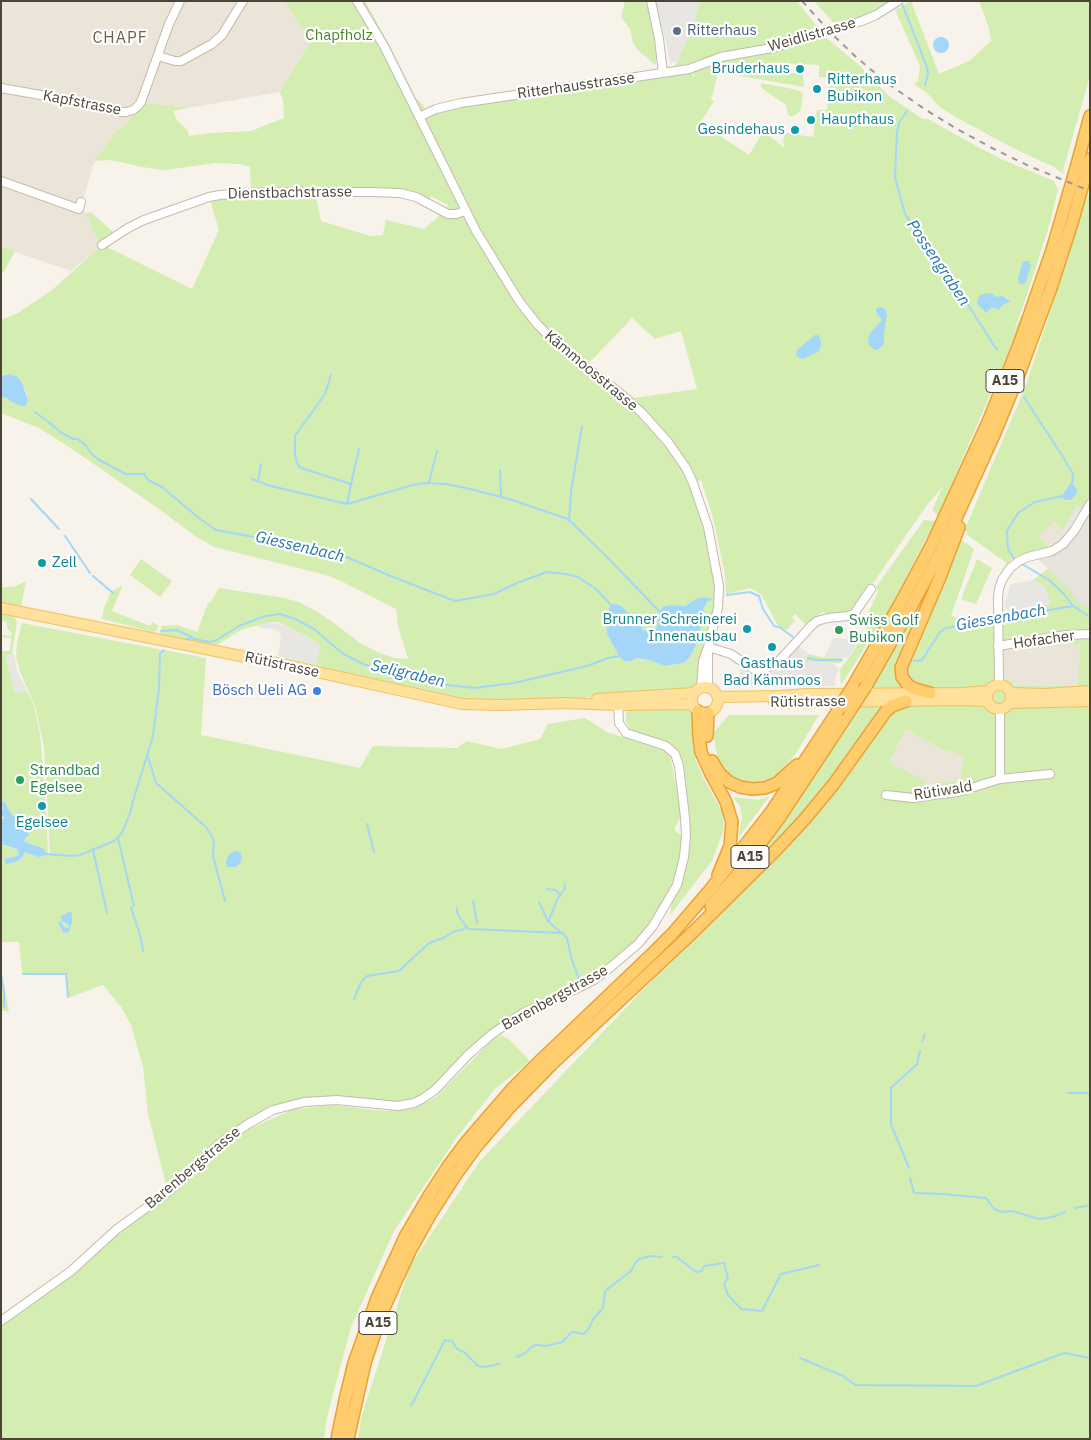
<!DOCTYPE html>
<meta charset="utf-8">
<style>
body{margin:0}
#map{position:relative;width:1091px;height:1440px;overflow:hidden;background:#f7f3eb;font-family:"IBM Plex Sans",sans-serif}
canvas{display:block}
.frame{position:absolute;inset:0;border:2px solid #4c4438;pointer-events:none}
</style>
<div id="map">
<canvas width="1091" height="1440"></canvas>
<div class="frame"></div>
</div>
<script>
const ctx = document.querySelector('canvas').getContext('2d');
ctx.lineJoin = 'round';
function fill(path, color) {
  ctx.fillStyle = color;
  ctx.fill(path, 'evenodd');
}
function poly(rows) {
  const path = new Path2D();
  for (const r of rows) {
    if (r.length === 3) {
      path.moveTo(r[0] + r[2], r[1]);
      path.arc(r[0], r[1], r[2], 0, 2 * Math.PI);
      continue;
    }
    path.moveTo(r[0], r[1]);
    for (let i = 2; i < r.length; i += 2) path.lineTo(r[i], r[i + 1]);
  }
  return path;
}
function stroke(path, color, width, dash) {
  ctx.strokeStyle = color;
  ctx.lineWidth = width;
  ctx.lineCap = dash ? 'butt' : 'round';
  ctx.setLineDash(dash || []);
  ctx.stroke(path);
}
function write(font, color, halo, rows, align = 'center') {
  ctx.font = font + ' "IBM Plex Sans",sans-serif';
  ctx.lineWidth = 4.5;
  ctx.setLineDash([]);
  ctx.textBaseline = 'middle';
  ctx.strokeStyle = halo;
  ctx.fillStyle = color;
  for (const [text, x, y, turn = 0] of rows) {
    ctx.save();
    ctx.translate(x, y);
    ctx.rotate((+turn || 0) * Math.PI / 180);
    ctx.textAlign = isNaN(turn) ? turn : align;
    if (halo) ctx.strokeText(text, 0, 0);
    ctx.fillText(text, 0, 0);
    ctx.restore();
  }
}
const residential = poly([
 [1,1,284,1,310,42,280,92,188,108,141,102,134,114,126,124,115,132,93,165,84,198,79,209,87,214,96,238,102,245,71,271,1,247],
 [1055,522,1068,538,1052,551,1039,536],
 [1066,635,1080,645,1079,686,999,685,998,646],
 [906,729,939,748,964,756,960,781,935,782,934,795,926,796,889,762]
]);
const industrial = poly([
 [1090,504,1090,606,1087,605,1084,607,1070,594,1071,592,1035,556,1058,548]
]);
const green = poly([
 [284,1,365,1,389,44,416,98,423,105,427,113,440,108,461,103,689,69,694,78,693,63,675,66,693,26,700,1,797,1,825,37,859,65,890,97,923,119,928,119,978,147,1001,159,1054,181,1058,189,1050,223,1027,295,1013,333,1022,315,1026,312,938,515,932,510,943,486,927,505,853,612,848,614,831,615,823,612,805,624,795,614,792,617,795,620,787,630,778,626,761,594,750,588,726,594,725,575,717,536,711,511,701,480,693,483,686,468,668,442,631,403,559,346,537,324,510,288,475,231,473,234,479,245,524,313,542,333,559,349,609,388,628,403,648,423,667,445,678,461,688,478,699,507,708,539,714,570,716,595,713,613,701,653,699,681,697,686,692,690,681,693,617,695,542,701,489,702,463,701,285,662,282,660,282,657,316,665,320,646,315,641,278,622,270,622,241,630,214,647,161,635,160,632,162,626,177,625,197,632,208,603,211,602,219,588,284,598,299,602,316,611,334,623,360,643,377,652,394,658,408,659,398,626,396,609,341,581,326,575,214,547,195,536,159,509,72,449,39,428,1,413,1,397,7,398,10,401,23,406,26,406,28,402,26,391,18,377,10,374,1,376,1,320,18,313,52,290,102,245,96,238,86,213,91,212,113,232,144,216,210,194,251,189,250,167,241,164,215,163,165,170,142,167,116,161,107,160,95,161,115,132,126,124,134,114,133,110,138,106,141,102,188,108,173,111,177,120,188,131,189,136,211,133,251,131,284,118,283,100,280,92,310,42],
 [782,63,819,65,819,77,829,78,827,110,817,110,813,137,785,133,783,142,785,146,783,147,775,140,763,132,749,155,700,123,714,101,710,98,712,97,718,72,804,87,803,74,782,72],
 [315,192,372,192,399,193,411,195,427,202,431,196,448,205,445,212,442,211,438,217,424,229,386,220,383,235,370,236,321,221],
 [209,197,219,230,192,289,103,245,116,236,144,220],
 [632,318,655,339,681,331,697,389,634,398,589,363],
 [705,597,708,598,708,600,704,608,701,622,699,639,690,657,684,663,665,666,649,660,637,658,631,661,624,661,619,656,607,634,606,623,609,608,612,604,616,604,622,606,625,611,639,621,643,630,650,631,657,627,659,611,664,606,671,605,685,606,696,599],
 [625,1,648,1,658,56,658,60,655,65,637,49,633,42,630,29,621,17],
 [814,1,886,1,889,6,838,28],
 [911,1,939,74,969,61,991,41,989,28,979,1,1090,1,1090,76,1063,170,1064,174,1054,167,1019,151,957,118,940,107,927,93,914,84,918,81,920,66,895,10],
 [761,83,798,90,803,94,801,109,797,114,792,117,788,115,786,105,766,91,761,87],
 [1087,194,1090,195,1090,504,1086,511,1077,506,1062,531,1055,522,1039,536,1050,548,1019,555,1009,561,1008,564,966,534,968,532,964,531,1025,388,1066,264],
 [1072,481,1075,485,1076,495,1068,501,1062,496,1064,491,1067,488],
 [1,247,15,251,4,272,1,273],
 [924,520,935,521,888,612,841,685,840,669,850,656,866,632,868,613,878,592,876,587],
 [960,539,974,549,951,616,966,620,1050,604,1045,587,1033,580,1048,569,1072,592,1071,594,1084,607,1087,605,1090,606,1090,1439,358,1439,361,1418,410,1266,479,1162,682,949,755,879,757,860,859,711,931,582,940,586],
 [1066,635,1066,643,1080,645,1078,686,999,685,999,646],
 [906,729,939,748,964,756,960,781,935,782,934,795,926,796,925,781,889,762],
 [141,559,172,581,160,597,130,575],
 [977,559,992,568,976,604,961,599],
 [26,581,20,612,1,608,1,587,14,587],
 [123,585,112,611,150,626,152,622,159,626,156,631,153,632,102,619,104,608,111,592],
 [1,613,13,616,17,622,12,654,6,656,15,693,27,691,34,706,40,734,45,788,48,854,50,854,44,747,35,706,20,672,16,656,17,643,22,623,206,658,201,735,360,768,373,746,457,748,467,741,501,749,540,739,548,724,585,718,607,732,663,750,670,755,682,815,675,827,675,831,683,836,681,861,674,883,659,917,612,966,509,1022,441,1085,414,1103,304,1102,248,1124,168,1192,148,1114,143,1067,131,1025,121,1007,103,985,68,998,65,975,22,974,19,942,1,942,1,844,18,850,19,855,4,860,16,862,22,858,25,852,38,857,46,852,39,847,25,842,15,815,12,815,7,807,6,803,1,801,1,651,10,651,11,638,1,637,1,635,11,636,12,634,7,627,7,622,1,621],
 [68,911,70,911,72,915,72,923,70,931,63,933,61,931,59,924,59,920,65,927,68,928,69,925,62,921,60,916,66,914],
 [809,654,824,658,842,658,842,662,841,663,807,662,805,659],
 [691,708,696,714,699,756,695,758,703,777,723,813,724,829,712,861,670,915,672,902,684,877,689,843,689,818,684,764,677,750,669,744,635,732,630,729,626,721,626,712,629,709],
 [729,715,819,715,795,755,775,777,756,783,740,782,726,772,718,760,713,733],
 [733,797,758,800,769,797,738,838,742,818,740,806],
 [1,968,9,1012,1,1010],
 [501,1035,510,1040,530,1061,495,1089,457,1137,394,1231,351,1327,327,1417,324,1439,1,1439,1,1326,86,1263,107,1242,172,1194,209,1159,249,1129,294,1109,333,1105,384,1111,412,1109,436,1097,492,1040]
]);
const parking = poly([
 [656,1,700,1,693,26,677,62,670,63,666,41,660,23],
 [1077,506,1086,511,1068,538,1062,531],
 [1033,580,1045,587,1051,604,1010,613,1004,605,1011,584],
 [270,622,284,625,319,643,320,648,316,665,278,656,281,638,279,632,273,629,258,628,259,625],
 [833,638,860,639,848,658,824,658],
 [797,644,809,654,805,659,807,662,833,663,840,669,836,675,835,686,741,686,740,669,745,668,752,672,758,674,770,671,776,667],
 [14,654,17,670,27,691,15,693,6,656]
]);
const water = poly([
 [941,45,8],
 [1024,261,1028,261,1031,265,1026,282,1022,285,1019,283,1018,279,1022,264],
 [988,293,993,294,996,297,1002,296,1010,301,1008,303,1002,305,999,310,992,307,986,313,978,305,977,302,980,295],
 [879,307,884,308,887,314,884,334,884,344,879,349,875,350,869,345,868,338,871,332,882,320,876,312,876,309],
 [815,335,818,335,821,341,821,346,819,351,803,359,799,358,796,355,797,350],
 [10,374,18,377,23,385,28,400,26,406,21,406,10,401,7,398,1,397,1,376],
 [1072,481,1077,490,1076,495,1070,500,1066,500,1063,498,1062,495],
 [705,597,708,598,708,600,704,608,701,622,699,639,690,657,684,663,665,666,649,660,637,658,631,661,624,661,619,656,607,634,606,623,609,608,612,604,616,604,622,606,626,611,639,621,643,630,650,631,657,627,659,611,664,606,671,605,685,606,696,599],
 [1,801,6,803,7,807,12,815,14,816,16,814,21,812,27,818,29,835,24,840,25,842,42,848,46,852,46,855,38,857,25,852,22,858,16,862,6,864,4,859,17,856,19,854,17,849,1,844,1,820,4,818,1,814,3,808,2,807],
 [237,851,241,853,242,858,240,863,236,867,227,867,226,862,227,858,232,852],
 [68,911,72,913,72,923,69,932,63,933,59,925,59,920,65,927,68,928,69,925,62,921,60,916,66,914]
]);
const stream = poly([
 [901,1,927,67,928,74,925,85],
 [907,111,899,123,897,132,895,177,905,214,961,294,997,350],
 [331,375,325,394,295,436,295,456,298,465,301,468,351,484,347,504],
 [1024,397,1063,457,1073,474,1072,483],
 [35,412,50,423,60,432,73,439,78,439,85,445,91,453,99,460,126,474,144,474,148,480,162,487,200,519,216,530,335,552,393,577,455,601,494,594,517,583,547,572,566,574,578,577,596,589,611,605],
 [500,470,501,496],
 [252,479,271,486,347,504,413,485,424,483,446,484,470,489,509,499,568,519,607,557,659,611],
 [258,481,261,464],
 [429,482,437,451],
 [351,484,359,449],
 [31,499,59,529],
 [569,521,571,492,582,426],
 [65,536,90,573],
 [1015,560,1008,549,1007,531,1018,513,1035,502,1062,496],
 [1022,564,1049,580,1063,593,1073,606,1090,617],
 [93,576,113,593],
 [727,595,750,592,759,596,763,609,774,626,781,628,794,638],
 [708,600,711,599],
 [1001,618,1073,606],
 [161,631,176,630,192,637],
 [184,640,190,638,209,642,215,641,239,626,265,616,280,614,295,619,314,629,342,653,361,663,389,674,438,684,474,688,514,683,587,666,608,658,619,656],
 [808,658,816,660,842,660],
 [914,661,922,660,940,632,946,628,996,619],
 [148,757,156,783,206,827,212,837,214,841,213,856,225,901],
 [367,824,374,852],
 [118,838,134,906,131,908,141,938,143,951],
 [93,850,107,913],
 [46,854,71,856,80,855,114,841,118,838,123,831,130,813,133,801,153,736,159,688,160,654,164,650],
 [547,889,555,890,560,894],
 [473,901,477,923],
 [539,902,548,921,567,938,571,957,580,982],
 [457,908,457,912,460,918,467,927,469,929,563,933],
 [549,920,558,898,564,890,565,884],
 [1,974,4,991,4,1007],
 [23,974,66,974,68,997],
 [354,999,361,982,367,976,399,971,429,943,443,938,455,931,462,930,466,927],
 [922,1042,925,1034],
 [1068,1093,1087,1093,1090,1095],
 [909,1168,891,1124,891,1088,917,1064,920,1051],
 [910,1178,914,1193,942,1194,986,1198,994,1209,1002,1212,1012,1211,1039,1219,1053,1217,1065,1212],
 [1075,1208,1090,1205],
 [673,1257,677,1257,696,1272,702,1271,704,1266,724,1263,728,1278,724,1284,728,1295,741,1309,762,1311,781,1274,819,1265],
 [517,1357,526,1353,530,1348,536,1345,546,1346,562,1342,572,1332,584,1334,589,1328,594,1318,603,1308,605,1291,631,1271,636,1262,639,1259,650,1256,662,1257],
 [800,1358,843,1376,855,1385,976,1386,1064,1353,1090,1358],
 [411,1406,445,1340,452,1341,457,1349,464,1352,478,1366,485,1367,499,1364]
]);
const minor = poly([
 [357,1,384,46,476,231,519,301,537,324,559,346,621,394,642,413,668,442,686,468,693,483,708,527,719,586,718,608,708,647,703,661,701,687],
 [651,1,659,39,663,73],
 [158,56,175,61,181,61,212,44,222,35,243,1],
 [1,88,74,101,120,112,126,112,133,110,138,106,141,102,169,24,180,1],
 [419,117,436,109,461,103,689,69,721,57,772,48,862,21,876,15,898,1],
 [1,181,79,209,81,202],
 [400,193,416,197,448,214,456,214,465,211],
 [102,245,128,228,144,220,209,197,220,195,243,193,314,192,372,192,399,193],
 [998,646,1066,635,1090,634],
 [708,647,731,654,753,669,765,669,779,661,812,625,817,621,828,618,848,616,854,614,871,589],
 [708,651,708,687],
 [999,685,998,597,999,589,1002,580,1010,568,1019,561,1028,557,1052,551,1063,544,1074,531,1090,504],
 [1000,779,1050,774],
 [886,795,913,798,926,796,958,792,1000,779,1000,709],
 [1,1321,71,1271,117,1229,168,1192,219,1144,248,1124,273,1110,304,1102,337,1100,398,1106,414,1103,422,1099,435,1090,468,1055,492,1034,523,1013,576,989,594,980,612,966,638,944,653,926,677,885,684,857,686,836,685,817,679,766,675,754,666,746,626,733,619,723,618,701]
]);
const major = poly([
 [1,608,276,663,462,704,500,705,564,703,618,705,693,704],
 [999,697,12],
 [705,700,13],
 [1010,693,1046,694,1090,691],
 [718,697,780,696,807,694,961,693,989,691],
 [597,699,694,693],
 [774,703,957,700,987,701],
 [1010,703,1090,701]
]);
const highway = poly([
 [853,686,900,604,932,544,988,422,1020,342,1052,250,1076,168,1090,116],
 [866,686,910,609,942,549,994,435,1019,374,1051,288,1072,223,1090,159],
 [930,693,915,689,908,685,902,677,901,668,940,577,959,527],
 [698,711,699,737,701,752,710,772,726,802,732,822,730,846,718,875],
 [707,736,708,713],
 [712,761,720,774,729,782,740,787,752,789,765,788,777,783,797,765],
 [711,906,736,876,780,817,850,711],
 [337,1439,345,1400,354,1363,377,1298,406,1235,430,1194,449,1165,467,1141,512,1089,543,1058,653,953,673,933,709,891,771,812,837,712],
 [348,1439,365,1363,381,1315,393,1288,410,1251,430,1215,455,1176,476,1147,510,1107,551,1065,690,935,775,851,804,820,833,785,886,711,892,706,906,701]
]);
const rail = poly([
 [802,1,833,35,856,57,887,83,926,110,957,129,992,148,1029,166,1090,191]
]);
const highwayBridge = poly([
 [850,711,866,686],
 [837,712,853,686]
]);
const markers = [
 [677,31,5,"#5c6f8a"],
 [800,69,5,"#0f9aa8"],
 [817,89,5,"#0f9aa8"],
 [811,120,5,"#0f9aa8"],
 [795,130,5,"#0f9aa8"],
 [42,563,5,"#0f9aa8"],
 [747,629,5,"#0f9aa8"],
 [839,630,5,"#2e9e5b"],
 [772,647,5,"#0f9aa8"],
 [317,691,5,"#3f7fe0"],
 [20,780,5,"#2e9e5b"],
 [42,806,5,"#0f9aa8"]
];
const shields = [
 [1005,381,38],
 [750,857,38],
 [378,1323,38]
];
const shieldNames = [
 ["A15",1005,381],
 ["A15",750,857],
 ["A15",378,1323]
];
const serviceNames = [
 ["Ritterhaus",687,31]
];
const streetNames = [
 ["Weidlistrasse",812,35,-16],
 ["Ritterhausstrasse",576,86,-8],
 ["Kapfstrasse",82,103,11],
 ["Dienstbachstrasse",290,193,-1],
 ["Kämmoosstrasse",591,371,40],
 ["Hofacher",1044,640,-8],
 ["Rütistrasse",282,665,12],
 ["Rütistrasse",808,702,-1],
 ["Rütiwald",943,791,-9],
 ["Barenbergstrasse",555,998,-29],
 ["Barenbergstrasse",193,1168,-40]
];
const parkNames = [
 ["Chapfholz",339,36]
];
const cultureNames = [
 ["Bruderhaus",790,69],
 ["Ritterhaus",827,80,"left"],
 ["Bubikon",827,97,"left"],
 ["Haupthaus",821,120,"left"],
 ["Gesindehaus",785,130],
 ["Zell",52,563,"left"],
 ["Brunner Schreinerei",737,620],
 ["Innenausbau",737,637],
 ["Gasthaus",772,664,"center"],
 ["Bad Kämmoos",772,681,"center"],
 ["Egelsee",42,823,"center"]
];
const leisureNames = [
 ["Swiss Golf",849,621],
 ["Bubikon",849,638],
 ["Strandbad",30,771],
 ["Egelsee",30,788]
];
const shopNames = [
 ["Bösch Ueli AG",307,691]
];
const neighbourhoodNames = [
 ["CHAPF",120,38]
];
const waterNames = [
 ["Possengraben",938,263,56],
 ["Giessenbach",300,547,13],
 ["Giessenbach",1001,618,-10],
 ["Seligraben",408,674,13]
];
fill(residential, '#ebe5d9');
fill(industrial, '#e6e2dc');
fill(green, '#d4edb1');
fill(parking, '#e8e6e3');
fill(water, '#a4d7f7');
stroke(stream, '#a4d7f7', 2);
stroke(minor, '#c3bbad', 10);
stroke(major, '#eec162', 12);
stroke(highway, '#eaa232', 14);
stroke(minor, '#fff', 8);
stroke(major, '#ffe19c', 10);
stroke(highway, '#ffcc6e', 11);
stroke(rail, '#9a9a9a', 2, [6, 6]);
stroke(highwayBridge, '#eaa232', 14, []);
stroke(highwayBridge, '#ffcc6e', 11);
for (const [x, y, r, color] of markers) {
  const dot = new Path2D();
  dot.arc(x, y, r, 0, 2 * Math.PI);
  ctx.fillStyle = color;
  ctx.fill(dot);
  stroke(dot, '#fff', 2);
}
for (const [x, y, w] of shields) {
  const box = new Path2D();
  box.roundRect(x - w / 2, y - 11.5, w, 23, 4);
  ctx.fillStyle = '#fff';
  ctx.fill(box);
  stroke(box, '#4c4438', 1);
}
write('bold 14px', '#4c4438', null, shieldNames);
write('15px', '#4e5e75', '#fff', serviceNames, 'left');
write('15px', '#4c4438', '#fff', streetNames);
write('15px', '#4b8425', '#fff', parkNames);
write('15px', '#0d838f', '#fff', cultureNames, 'right');
write('15px', '#27864d', '#fff', leisureNames, 'left');
write('15px', '#366cbe', '#fff', shopNames, 'right');
ctx.letterSpacing = '1px';
write('16px', '#70614e', '#fff', neighbourhoodNames);
ctx.letterSpacing = '0px';
write('italic 16px', '#2478b0', '#fff', waterNames);
</script>
